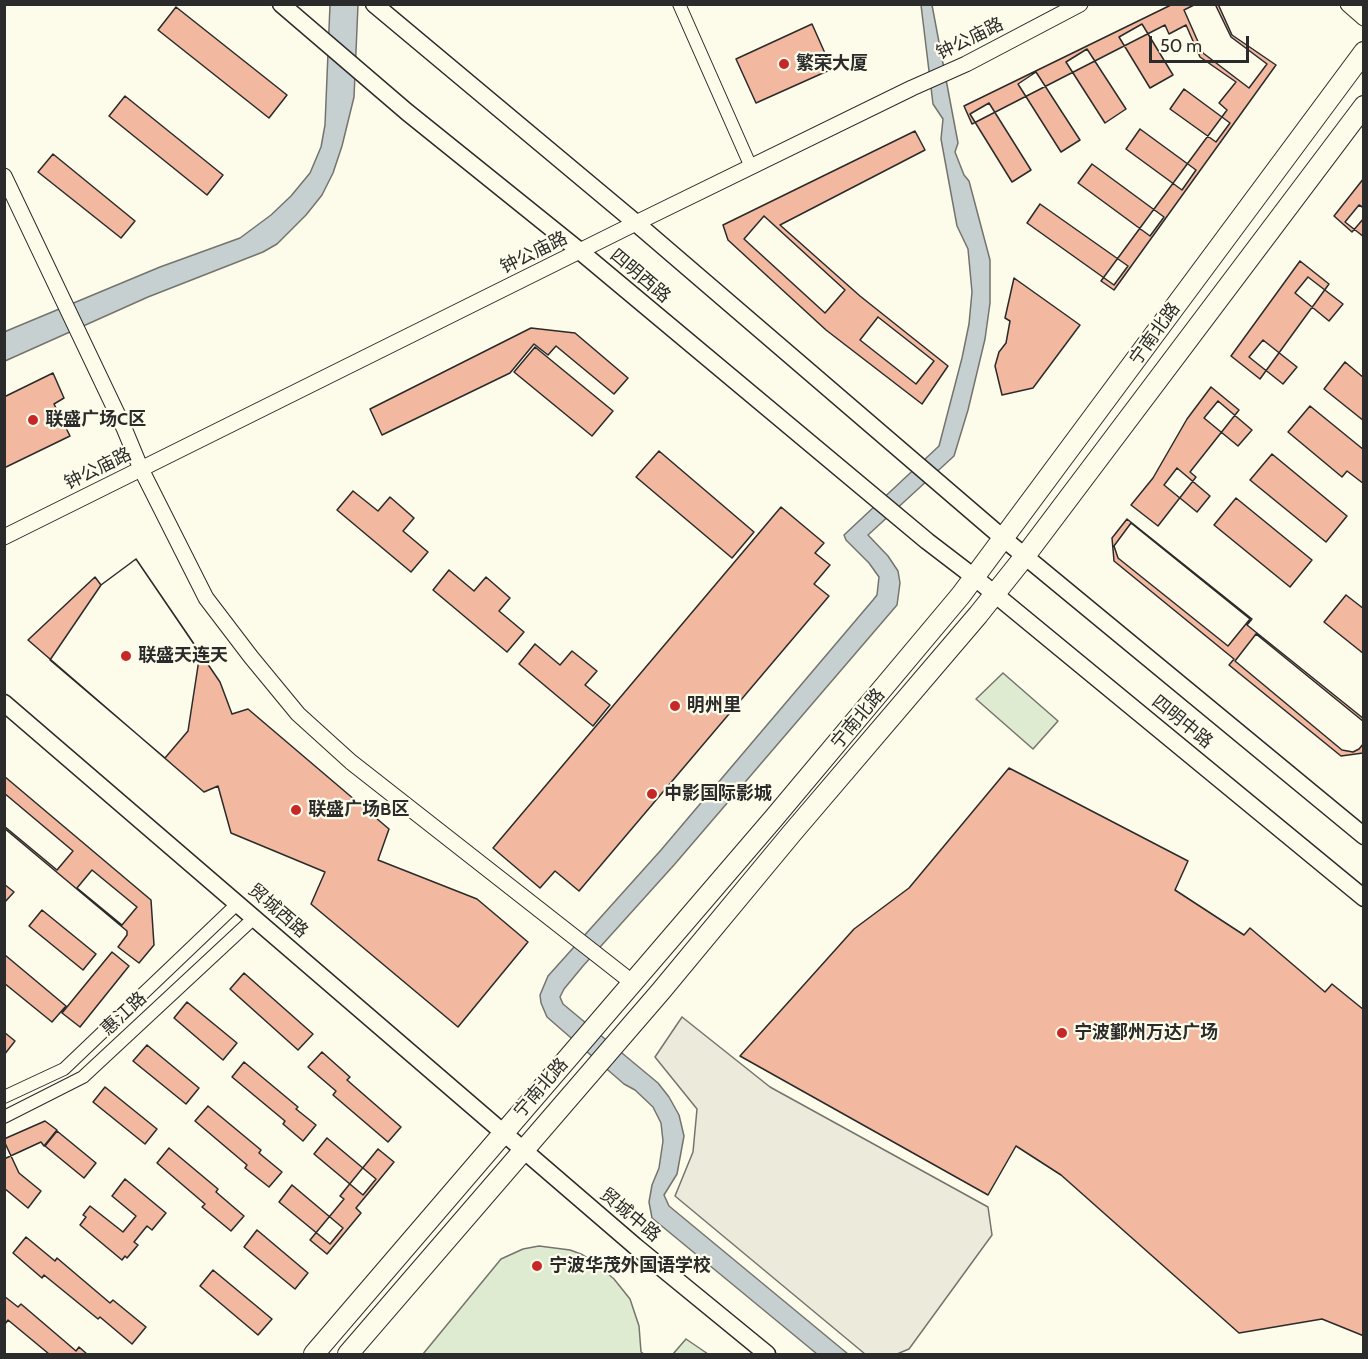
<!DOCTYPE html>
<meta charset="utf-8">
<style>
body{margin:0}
#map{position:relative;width:1368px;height:1359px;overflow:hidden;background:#fdfbea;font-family:Cabin,sans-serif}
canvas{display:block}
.frame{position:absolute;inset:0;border:6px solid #2b2b2b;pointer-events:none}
.scale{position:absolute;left:1149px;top:36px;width:100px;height:27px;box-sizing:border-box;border:3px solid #2b2b2b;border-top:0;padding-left:8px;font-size:18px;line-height:21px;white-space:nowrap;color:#2b2b2b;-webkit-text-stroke:4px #fdfbea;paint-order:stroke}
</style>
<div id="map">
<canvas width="1368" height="1359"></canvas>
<div class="frame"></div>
<div class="scale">50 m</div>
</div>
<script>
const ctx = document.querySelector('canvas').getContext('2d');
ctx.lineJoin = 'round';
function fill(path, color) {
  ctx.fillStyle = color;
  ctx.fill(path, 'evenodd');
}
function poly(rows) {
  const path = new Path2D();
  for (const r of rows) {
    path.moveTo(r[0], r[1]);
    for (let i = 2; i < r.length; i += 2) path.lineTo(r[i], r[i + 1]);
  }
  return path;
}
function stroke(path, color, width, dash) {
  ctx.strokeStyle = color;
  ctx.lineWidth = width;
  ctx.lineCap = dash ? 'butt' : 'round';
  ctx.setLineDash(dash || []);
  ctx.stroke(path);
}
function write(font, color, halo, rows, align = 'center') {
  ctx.font = font + ' Cabin,"Noto Sans SC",sans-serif';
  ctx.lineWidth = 4.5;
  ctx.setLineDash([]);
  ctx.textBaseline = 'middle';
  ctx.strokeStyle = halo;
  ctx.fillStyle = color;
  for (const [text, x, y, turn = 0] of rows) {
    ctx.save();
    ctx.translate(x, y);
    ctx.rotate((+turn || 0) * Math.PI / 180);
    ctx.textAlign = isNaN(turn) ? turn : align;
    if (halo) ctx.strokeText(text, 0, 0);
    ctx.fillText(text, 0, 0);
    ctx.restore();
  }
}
const green = poly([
 [1003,673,1058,721,1033,749,976,699,1003,673],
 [539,1246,570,1250,581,1254,594,1262,614,1279,630,1299,639,1326,641,1352,644,1354,423,1354,501,1259,523,1249,539,1246],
 [686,1339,708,1354,673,1354,686,1339]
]);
const parking = poly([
 [682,1017,770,1087,988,1207,992,1235,909,1349,897,1354,865,1354,675,1196,693,1152,697,1109,655,1057,682,1017]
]);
const water = poly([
 [330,5,358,5,354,97,342,146,333,173,322,195,306,215,277,244,263,252,148,297,5,361,4,332,160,267,240,238,271,215,291,196,310,173,321,147,325,125,330,5],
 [921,5,932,5,958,143,955,152,964,175,969,181,990,260,990,303,985,339,968,410,954,456,868,535,888,556,898,571,900,583,897,605,674,865,583,966,564,989,560,997,563,1004,658,1083,669,1097,679,1115,684,1136,677,1174,664,1195,669,1206,848,1354,817,1354,652,1218,649,1202,652,1185,659,1168,663,1141,661,1123,653,1107,635,1090,624,1084,547,1017,541,1003,540,995,548,976,661,850,873,600,877,595,879,577,869,563,846,540,844,535,939,446,962,358,969,324,972,292,968,249,957,226,941,139,943,119,933,104,921,5]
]);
const building = poly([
 [1173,4,1218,4,1232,35,1276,65,1114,290,1101,281,1227,110,1219,103,1236,82,1200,57,1186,25,1169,34,1165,25,972,124,964,106,1173,4],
 [1196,4,1215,4,1231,37,1267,64,1249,88,1203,53,1184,10,1196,4],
 [176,7,287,95,269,118,158,30,176,7],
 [812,24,832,69,756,103,736,59,812,24],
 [1142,24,1173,75,1150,88,1119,37,1142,24],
 [1087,49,1126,109,1105,123,1066,62,1087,49],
 [1036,72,1080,140,1061,152,1018,84,1036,72],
 [1184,89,1230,123,1216,142,1170,109,1184,89],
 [125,96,223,175,207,195,109,116,125,96],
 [989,103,1031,170,1012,182,970,114,989,103],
 [1140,129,1196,170,1182,190,1126,149,1140,129],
 [915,131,925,150,780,225,860,296,948,366,922,404,826,330,728,240,723,225,915,131],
 [53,154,135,221,121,238,38,172,53,154],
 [1092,164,1164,217,1150,236,1078,183,1092,164],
 [1364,178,1364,218,1352,232,1334,216,1364,178],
 [1040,204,1128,266,1114,285,1027,223,1040,204],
 [1359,205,1364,208,1364,237,1345,222,1359,205],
 [764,216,845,290,825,313,744,239,764,216],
 [1300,261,1329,284,1260,379,1231,356,1300,261],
 [1308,277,1343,304,1329,321,1295,293,1308,277],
 [1014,278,1080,325,1033,388,1002,395,995,366,999,352,1006,343,1010,321,1005,318,1014,278],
 [878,317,934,361,916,384,860,340,878,317],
 [531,328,575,333,628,378,614,394,556,346,548,355,534,344,510,373,382,435,370,409,531,328],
 [1263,340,1297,367,1283,384,1249,357,1263,340],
 [535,347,613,411,592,436,514,372,535,347],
 [1345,362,1364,378,1364,421,1324,389,1345,362],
 [53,373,64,398,54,404,70,436,4,468,4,397,53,373],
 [1211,387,1239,410,1190,472,1196,477,1158,526,1131,505,1153,478,1187,419,1211,387],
 [1218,401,1252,430,1238,446,1204,418,1218,401],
 [1310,406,1364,450,1364,484,1347,471,1342,477,1288,432,1310,406],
 [659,451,754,532,732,558,636,477,659,451],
 [1272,454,1347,516,1326,542,1250,480,1272,454],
 [1177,468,1210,496,1197,512,1164,485,1177,468],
 [353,491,378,511,390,497,414,518,403,531,428,552,411,572,337,510,353,491],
 [1236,498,1312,560,1290,587,1214,525,1236,498],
 [781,507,824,543,815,553,830,565,814,584,829,596,579,891,555,871,540,888,493,848,781,507],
 [1127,519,1252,619,1247,625,1364,719,1363,753,1341,756,1229,665,1234,659,1114,561,1112,538,1127,519],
 [1131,523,1250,619,1228,646,1118,558,1114,546,1131,523],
 [136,559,220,682,232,714,248,709,389,829,378,860,477,899,528,942,458,1027,311,904,325,872,231,833,218,786,204,792,28,640,95,577,101,585,136,559],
 [136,559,200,653,188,731,165,758,50,660,101,585,136,559],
 [449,570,474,591,486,577,510,598,499,611,524,632,507,652,433,590,449,570],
 [1346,595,1364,609,1364,654,1324,622,1346,595],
 [1256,634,1364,722,1364,743,1359,749,1353,752,1342,750,1235,661,1256,634],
 [535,644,560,665,572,651,597,671,585,685,610,705,593,726,519,664,535,644],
 [1009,768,1188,861,1175,890,1244,935,1250,928,1325,992,1332,984,1364,1010,1364,1336,1322,1319,1239,1333,1061,1175,1016,1146,988,1195,740,1056,854,929,909,888,1009,768],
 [4,776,151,900,154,945,139,963,118,947,127,935,127,931,4,828,4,776],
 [4,793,73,851,57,870,4,826,4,793],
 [92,870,137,907,122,925,77,888,92,870],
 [4,884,14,892,4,903,4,884],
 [42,910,96,954,83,970,29,926,42,910],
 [112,952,129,966,80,1027,62,1013,112,952],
 [5,955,66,1006,52,1022,4,983,5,955],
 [244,973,313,1034,298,1050,230,989,244,973],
 [187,1002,237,1043,223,1060,174,1018,187,1002],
 [4,1032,15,1041,4,1055,4,1032],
 [147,1045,199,1088,186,1104,133,1061,147,1045],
 [322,1052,350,1077,347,1080,401,1127,388,1142,333,1095,336,1091,308,1067,322,1052],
 [244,1062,298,1107,296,1109,316,1125,303,1141,283,1124,285,1121,232,1077,244,1062],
 [105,1087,157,1129,145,1144,93,1102,105,1087],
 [208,1106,261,1150,259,1153,282,1172,269,1187,245,1168,247,1165,195,1121,208,1106],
 [45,1121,57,1130,44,1146,41,1142,4,1159,4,1139,45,1121],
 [57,1131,96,1163,84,1178,45,1146,57,1131],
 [327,1138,376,1179,363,1195,314,1154,327,1138],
 [4,1141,19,1173,41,1191,28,1208,4,1188,4,1141],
 [169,1148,218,1189,216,1192,244,1216,231,1231,202,1207,205,1204,157,1163,169,1148],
 [378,1149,394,1162,356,1208,361,1213,327,1254,310,1240,344,1199,340,1196,378,1149],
 [125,1179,166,1213,152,1230,147,1226,134,1242,138,1245,127,1258,125,1256,122,1260,80,1225,86,1217,83,1215,90,1206,123,1232,136,1216,112,1196,125,1179],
 [292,1185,343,1228,330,1244,279,1202,292,1185],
 [257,1230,308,1273,295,1289,244,1247,257,1230],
 [26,1237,55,1261,57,1258,110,1303,113,1300,146,1327,132,1344,100,1317,98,1319,44,1275,42,1278,13,1253,26,1237],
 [213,1270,272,1319,258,1335,200,1286,213,1270],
 [4,1296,18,1307,21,1304,76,1351,79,1347,87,1354,49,1354,8,1320,5,1324,4,1296]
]);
const minor = poly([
 [679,4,751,167],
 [4,1097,64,1069,238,903],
 [4,1117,83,1077,255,917]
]);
const tertiary = poly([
 [1348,4,1364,18],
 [4,176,124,428,141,469,206,598,251,657,298,714,351,762,633,983],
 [4,537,636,223,912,88,966,64,1080,4]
]);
const secondary = poly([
 [281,4,407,112,581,252,927,541,974,577,1364,898],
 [374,4,636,223,1004,539,1364,836],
 [4,703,635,1246,767,1354]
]);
const primary = poly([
 [314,1354,774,818,961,595,1364,52],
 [348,1354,661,991,792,833,978,615,1025,556,1364,106]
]);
const markers = [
 [784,64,6,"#c62828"],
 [33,420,6,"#c62828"],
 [126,656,6,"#c62828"],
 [675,706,6,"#c62828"],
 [652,794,6,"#c62828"],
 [296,810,6,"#c62828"],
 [1062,1033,6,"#c62828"],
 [537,1266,6,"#c62828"]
];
const streetNames = [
 ["钟公庙路",970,39,-26],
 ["钟公庙路",534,253,-26],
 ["四明西路",640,276,40],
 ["宁南北路",1155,334,-54],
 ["钟公庙路",98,469,-26],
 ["宁南北路",858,719,-50],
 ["四明中路",1182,722,39],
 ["贸城西路",278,911,41],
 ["惠江路",124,1014,-43],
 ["宁南北路",541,1088,-49],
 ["贸城中路",630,1215,40]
];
const poiNames = [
 ["繁荣大厦",796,64],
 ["联盛广场C区",45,420],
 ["联盛天连天",138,656],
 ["明州里",687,706],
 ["中影国际影城",664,794],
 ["联盛广场B区",308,810],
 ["宁波鄞州万达广场",1074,1033],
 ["宁波华茂外国语学校",549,1266]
];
fill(green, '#deebd1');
stroke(green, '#74746e', 1.5);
fill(parking, '#eceadb');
stroke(parking, '#74746e', 1.5);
fill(water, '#c7d0d0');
stroke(water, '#74746e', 1.5);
fill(building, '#f2b8a0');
stroke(building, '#2b2b2b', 1.5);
stroke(minor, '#2b2b2b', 14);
stroke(tertiary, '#2b2b2b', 17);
stroke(secondary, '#2b2b2b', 19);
stroke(primary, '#2b2b2b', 22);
stroke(minor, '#fdfbea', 12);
stroke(tertiary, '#fdfbea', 15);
stroke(secondary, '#fdfbea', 16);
stroke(primary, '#fdfbea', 20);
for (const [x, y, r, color] of markers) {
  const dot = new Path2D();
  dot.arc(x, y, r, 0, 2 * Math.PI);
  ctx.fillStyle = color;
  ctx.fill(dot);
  stroke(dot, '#fdfbea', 2);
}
write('18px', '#2b2b2b', '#fdfbea', streetNames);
write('bold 18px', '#2b2b2b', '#fdfbea', poiNames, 'left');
</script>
